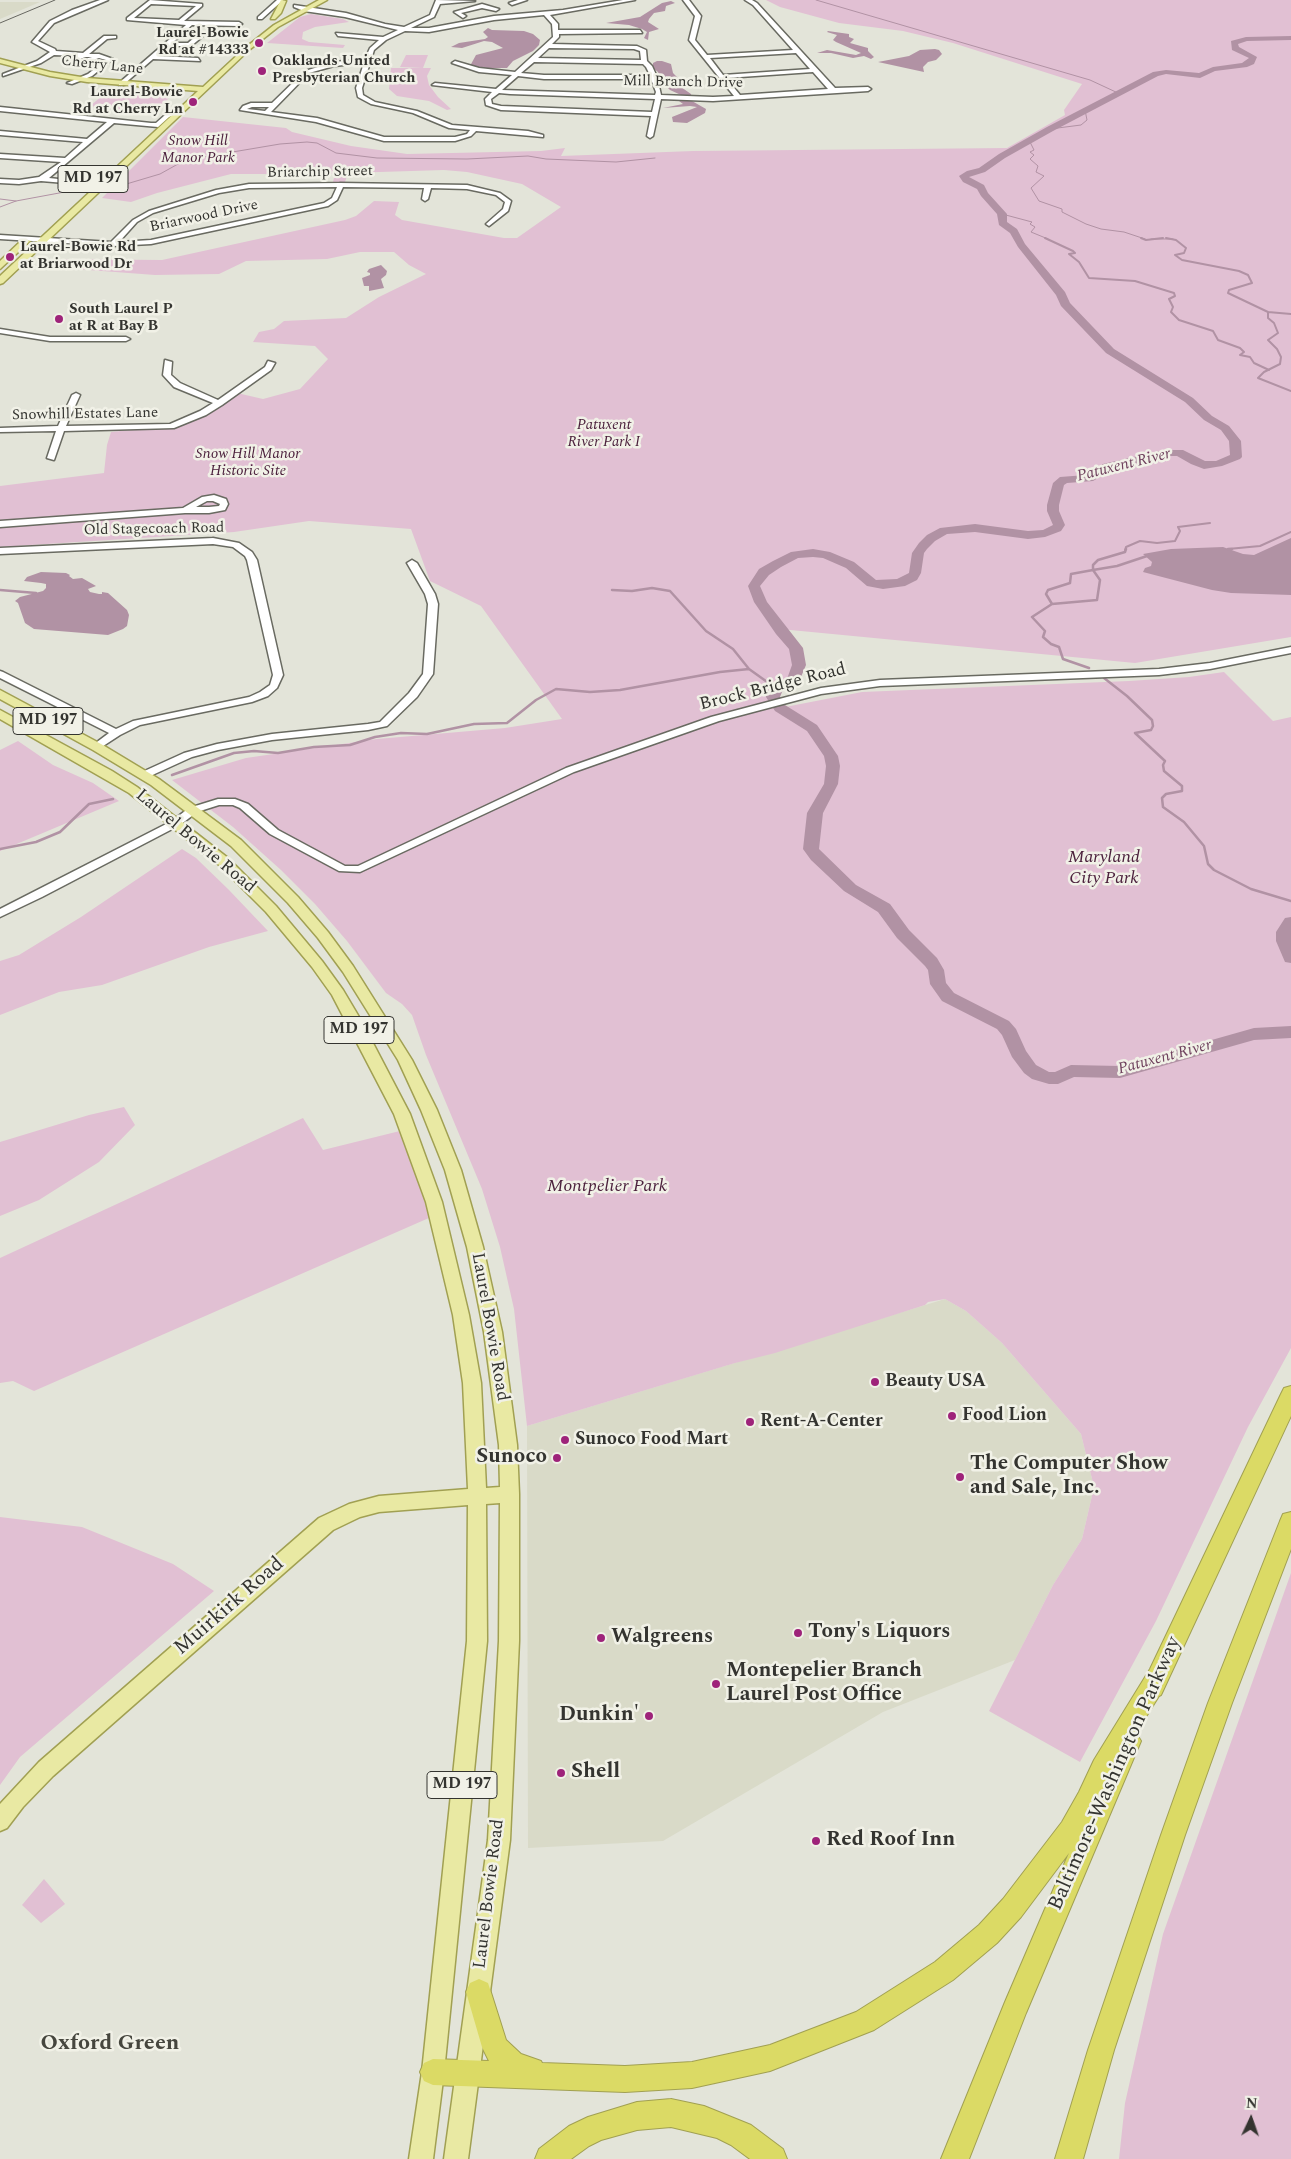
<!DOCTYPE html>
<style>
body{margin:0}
#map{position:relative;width:1291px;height:2159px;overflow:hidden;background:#e3e4d9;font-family:Spectral,serif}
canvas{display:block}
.north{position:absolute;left:1226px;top:2094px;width:50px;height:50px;-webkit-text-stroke:4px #f1f1e7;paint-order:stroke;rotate:3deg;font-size:14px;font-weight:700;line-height:20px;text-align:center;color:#343430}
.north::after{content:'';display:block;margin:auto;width:18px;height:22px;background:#343430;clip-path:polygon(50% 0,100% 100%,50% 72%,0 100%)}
</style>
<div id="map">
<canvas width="1291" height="2159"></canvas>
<div class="north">N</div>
</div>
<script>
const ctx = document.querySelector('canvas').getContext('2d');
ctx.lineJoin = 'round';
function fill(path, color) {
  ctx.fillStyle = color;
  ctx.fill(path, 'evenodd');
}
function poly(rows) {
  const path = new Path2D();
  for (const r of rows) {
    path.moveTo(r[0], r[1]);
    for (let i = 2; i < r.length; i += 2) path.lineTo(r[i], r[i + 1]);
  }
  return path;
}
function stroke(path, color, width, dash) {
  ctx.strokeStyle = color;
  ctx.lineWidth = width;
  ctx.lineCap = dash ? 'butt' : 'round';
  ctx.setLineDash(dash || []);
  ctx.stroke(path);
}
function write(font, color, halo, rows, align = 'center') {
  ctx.font = font + ' Spectral,serif';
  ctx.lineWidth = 5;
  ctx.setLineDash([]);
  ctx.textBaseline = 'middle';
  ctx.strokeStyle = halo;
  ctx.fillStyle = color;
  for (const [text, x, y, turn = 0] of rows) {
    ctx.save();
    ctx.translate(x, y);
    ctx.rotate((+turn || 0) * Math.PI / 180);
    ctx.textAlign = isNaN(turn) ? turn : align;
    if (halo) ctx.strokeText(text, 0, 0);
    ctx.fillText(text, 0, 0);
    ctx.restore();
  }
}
const built = poly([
 [0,2,40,2,0,19],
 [945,1299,966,1311,1002,1343,1081,1434,1094,1487,1082,1539,1053,1585,1015,1660,883,1712,663,1841,528,1848,527,1426]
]);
const green = poly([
 [766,0,1291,0,1291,637,1135,663,780,629,796,648,799,665,793,681,773,693,780,708,862,692,1129,681,1189,677,1224,672,1273,721,1291,717,1291,1348,1248,1427,1156,1621,1080,1762,989,1711,1053,1585,1082,1539,1094,1487,1081,1434,1002,1343,966,1311,945,1299,928,1302,925,1305,775,1353,735,1363,527,1426,514,1309,500,1247,482,1189,426,1055,412,1015,402,1004,386,993,347,941,315,904,281,870,233,827,172,780,246,758,377,739,505,728,562,719,481,606,430,581,411,529,309,521,234,532,0,547,0,486,104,473,107,445,111,432,168,426,237,393,263,399,300,389,328,359,315,346,253,342,259,332,274,329,284,321,346,318,379,297,426,274,409,265,394,252,360,252,327,259,246,261,219,274,155,275,36,266,45,259,162,260,345,220,356,216,374,201,399,202,395,215,402,220,504,238,517,238,561,207,522,184,467,172,444,170,348,173,345,182,350,184,328,184,333,182,335,174,231,174,157,193,131,202,102,198,183,117,286,128,292,132,351,146,407,154,541,151,565,148,561,156,693,151,1007,148,1065,115,1064,110,1082,84,953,43,903,31,839,23,780,7],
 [311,14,343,19,349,22,315,27,303,32,302,39,309,42,345,45,343,48,267,43,300,17],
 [406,55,428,55,423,68,400,67],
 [391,68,431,68,427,76,429,85,438,97,451,109,447,110,429,101,397,96,389,89],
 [103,90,140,92,170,97,153,114,90,106,102,96],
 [18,741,53,765,93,783,119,801,0,851,0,750],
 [182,849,196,858,229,890,268,931,209,947,102,985,59,992,0,1015,0,961,19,955,81,917],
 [124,1107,135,1125,99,1162,39,1200,0,1216,0,1142,89,1115],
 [303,1118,323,1150,408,1129,438,1214,34,1391,13,1381,0,1383,0,1258],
 [0,1517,82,1527,173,1564,214,1591,20,1757,0,1785],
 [1291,1573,1291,2159,1119,2159,1125,2103,1163,1934],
 [44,1879,65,1904,41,1923,22,1905]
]);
const water = poly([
 [671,1,675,3,666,6,665,11,654,13,649,19,648,22,659,29,649,32,648,40,644,38,647,32,642,29,629,25,606,23,640,17,662,3],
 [488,28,492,30,524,31,533,34,540,40,539,45,533,51,513,61,507,68,475,68,470,66,476,55,503,48,492,42,484,41,462,48,451,47,459,43,485,39,488,37,483,32],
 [828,31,849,34,849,37,854,39,850,43,868,48,868,51,874,57,871,59,864,56,853,58,831,53,817,53,827,50,856,55,861,53,836,42,833,40,837,35,827,32],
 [935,49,939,50,942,54,936,60,928,62,923,67,924,72,878,62,909,56,920,50],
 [657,61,662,61,671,64,673,73,680,80,678,85,691,94,692,101,706,109,705,113,687,123,673,122,672,117,697,107,690,106,663,108,683,104,679,101,683,99,681,95,670,90,662,82,658,72,653,68,653,63],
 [381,265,387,271,386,275,381,279,384,288,369,291,369,286,364,286,362,278,370,275,370,273,367,272,369,269],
 [1291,538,1291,595,1231,593,1212,590,1143,572,1145,568,1151,566,1152,562,1143,554,1171,549,1223,547,1243,554,1254,555],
 [41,572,66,573,70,575,69,576,73,579,82,578,96,586,88,589,90,592,99,594,102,594,102,592,108,593,127,610,129,615,127,626,123,629,108,635,34,629,25,623,18,603,15,601,20,597,43,591,46,588,46,584,41,583,24,581,27,577]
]);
const streamFar2 = poly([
 [816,0,1090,80,1118,93],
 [1050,129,1081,125,1087,120,1085,110],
 [1029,140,1034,150,1030,152,1034,155,1030,159,1038,166,1036,172,1044,176,1031,188,1039,201,1062,209,1062,212,1086,224,1101,229,1124,232,1145,239],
 [112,185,123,185,160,174,178,164,197,158,280,144,307,142,317,143,336,153,377,158,467,159,528,156,546,159,616,162,655,158],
 [0,199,16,201],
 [0,207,16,201,70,191],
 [1002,214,1032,222,1030,224,1035,227,1031,232,1048,239],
 [1151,239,1173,239]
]);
const streamFar1 = poly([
 [1045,238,1073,251,1075,253,1069,254,1079,262,1089,278,1135,281,1174,293,1175,296,1169,299,1173,307,1171,312,1179,320,1213,331,1218,340,1240,348,1244,352,1240,355,1250,357,1254,363,1269,370],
 [1141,238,1146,240,1163,238],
 [1166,238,1176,240,1186,248,1184,253,1175,255,1182,260,1239,271,1248,275,1252,283,1229,290,1228,293,1268,312,1268,318,1274,323,1278,333,1268,340,1277,349,1281,357,1280,364,1264,372,1258,378,1291,391],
 [1268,312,1291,314],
 [1228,549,1260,546,1291,532],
 [1125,550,1126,547,1140,541,1157,543,1175,541,1180,531,1178,527,1210,523]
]);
const stream = poly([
 [1228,549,1232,549],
 [0,590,36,593],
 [612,590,632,591,652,588,670,591,706,631,733,649,749,669],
 [1052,604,1097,600,1100,580,1093,570,1117,566,1147,556],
 [1089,668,1063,659,1059,647,1051,644,1043,637,1045,631,1032,617,1052,604,1046,594,1048,590,1070,583,1071,574,1093,570,1093,565,1098,560,1125,552,1126,549],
 [1104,678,1127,696,1152,720,1153,726,1151,730,1135,733,1165,761,1163,765,1164,771,1182,786,1182,791,1166,794,1162,798,1163,807,1184,822,1204,846,1208,864,1214,870,1251,889,1291,901],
 [172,775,234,753,254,751,278,753,314,747,350,745,375,737,401,733,427,734,474,724,507,723,536,700,556,689,590,692,620,690,720,672,749,669,777,689],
 [0,849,36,842,60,832,89,804,113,799]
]);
const river = poly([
 [1291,36,1291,40,1247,41,1238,44,1239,47,1257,57,1254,64,1247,67,1215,71,1200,78,1166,74,1158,76,1053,131,1005,158,985,172,969,177,984,185,988,193,1007,214,1007,222,1017,229,1025,244,1065,292,1070,303,1114,349,1193,398,1212,416,1229,426,1241,441,1242,457,1240,459,1222,466,1204,469,1191,464,1177,456,1164,456,1111,470,1093,481,1067,483,1064,485,1059,505,1059,511,1065,525,1061,531,1045,537,1028,539,975,532,947,534,935,541,927,549,924,553,921,573,917,580,905,586,883,589,867,586,846,568,823,558,813,557,798,558,781,567,769,575,760,586,767,602,803,648,806,665,798,684,782,692,780,697,785,705,817,725,838,756,840,766,838,784,823,813,819,849,856,885,890,904,909,930,937,958,944,970,946,983,954,993,1009,1021,1016,1029,1026,1051,1036,1065,1049,1072,1055,1072,1071,1065,1120,1066,1254,1028,1291,1026,1291,1038,1254,1040,1120,1078,1074,1077,1058,1084,1049,1084,1032,1079,1024,1073,1012,1057,1002,1035,997,1029,942,1001,930,984,928,970,925,966,897,938,878,912,844,891,811,860,803,849,807,813,824,784,826,766,824,756,807,731,775,711,766,697,766,693,772,686,787,679,792,665,789,649,776,634,754,602,748,586,759,569,773,561,791,552,813,549,830,552,854,562,876,580,897,579,909,573,912,553,919,543,927,535,940,528,975,524,1028,531,1043,530,1053,525,1047,511,1047,505,1053,483,1060,477,1086,475,1103,464,1164,450,1183,450,1205,461,1216,461,1230,455,1229,441,1221,430,1204,420,1185,402,1106,353,1061,306,1056,295,1018,247,1010,233,999,225,997,214,981,196,977,189,963,182,959,176,967,171,979,168,999,154,1047,127,1153,72,1166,70,1199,73,1213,67,1242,63,1249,58,1232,50,1231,41,1246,37,1291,36],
 [1291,917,1291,963,1285,962,1276,941,1276,932,1285,918,1291,917]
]);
const minor = poly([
 [100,0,108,0,54,23,38,41,55,49,56,51,83,53,104,36,116,36,116,38,107,39,89,54,99,54,113,59,92,76,72,84,67,83,88,74,106,60,99,58,76,66,64,63,78,56,54,55,41,63,3,76,3,74,37,61,50,52,32,42,50,21,72,10,100,0],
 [85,57,92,57,74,62,85,57],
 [150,0,202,4,202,6,184,21,239,22,242,24,239,26,192,25,183,33,200,34,202,37,191,46,168,46,157,56,198,58,200,61,153,59,123,85,119,85,119,83,186,25,127,20,127,18,150,0],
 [151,4,196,6,179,20,134,18,151,4],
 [180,36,195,37,188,43,172,43,180,36],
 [277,0,283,0,262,19,258,19,258,17,277,0],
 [436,0,475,1,440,4,434,17,411,28,429,28,494,16,563,10,623,0,635,0,550,15,558,24,558,30,640,30,642,33,559,34,559,37,552,44,637,46,646,50,647,61,652,66,657,77,661,95,713,97,734,96,689,40,695,16,683,0,689,0,701,16,695,40,707,55,793,50,753,5,745,0,752,0,757,3,835,88,868,87,871,89,868,91,713,101,661,99,653,136,650,138,647,136,651,116,501,110,486,105,485,99,492,92,432,85,435,83,496,89,512,75,479,72,452,63,455,61,479,68,515,72,553,37,552,24,544,15,494,20,429,32,405,31,386,40,374,50,362,88,363,95,375,102,417,111,452,125,528,131,543,135,543,137,476,131,471,136,455,141,384,141,316,122,240,110,243,106,251,103,272,103,305,71,334,62,365,59,370,48,379,40,338,36,336,33,383,37,398,30,345,17,304,11,294,7,294,5,346,13,385,24,404,27,430,15,436,0],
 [549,48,634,49,640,51,641,60,538,58,549,48],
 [796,53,810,69,723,75,710,58,796,53],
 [534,62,643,64,646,67,650,75,544,75,521,73,534,62],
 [364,63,356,88,358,97,371,104,413,113,449,128,470,130,467,134,455,137,384,137,317,118,271,112,309,73,334,66,364,63],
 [813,72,828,89,740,95,726,78,813,72],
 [518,76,544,79,651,79,656,92,655,95,502,90,518,76],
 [499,93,510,94,655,99,652,112,501,106,492,104,491,99,499,93],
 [252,107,269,107,265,111,247,109,252,107],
 [518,0,527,0,512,5,509,3,518,0],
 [482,4,499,9,496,11,482,8,461,13,466,16,463,18,454,12,482,4],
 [0,107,151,123,156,123,165,115,178,110,181,112,169,117,158,127,114,123,49,178,97,183,100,190,97,192,95,191,92,185,89,185,41,181,19,184,0,183,0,179,19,180,39,177,61,162,0,158,0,154,65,158,83,142,0,135,0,131,87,139,107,122,0,111,0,107],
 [340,183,467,185,500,193,511,201,508,211,489,226,486,224,503,209,505,202,496,195,467,189,431,188,428,199,425,201,422,199,424,188,343,187,337,200,328,206,151,244,113,246,0,239,0,235,111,242,133,220,149,211,216,190,249,184,340,183],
 [337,187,332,198,324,203,151,240,119,242,137,222,153,213,219,193,249,188,337,187],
 [0,329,50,337,126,337,130,339,126,341,50,341,0,333,0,329],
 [165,360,172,362,171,375,180,383,218,400,265,367,268,361,275,363,271,370,222,405,206,415,174,428,64,431,54,460,47,458,56,431,0,432,0,428,58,426,72,395,76,393,80,395,66,426,170,424,200,411,213,403,174,387,163,375,165,360],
 [214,495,226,499,228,504,225,510,209,513,185,513,0,527,0,521,183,508,202,497,214,495],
 [207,501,213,501,220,504,219,506,209,507,196,507,207,501],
 [213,538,239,543,252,552,257,560,283,675,277,688,268,696,252,702,140,725,120,735,97,750,93,749,93,745,109,733,0,678,0,671,3,672,116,729,133,721,249,697,260,692,270,685,273,675,247,560,245,556,233,547,213,544,0,554,0,548,213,538],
 [412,560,417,563,435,594,438,604,433,674,417,697,387,726,368,730,272,740,218,750,192,757,148,777,140,777,139,775,140,773,184,753,217,744,272,734,368,724,380,722,409,693,423,674,428,604,425,594,407,563,412,560],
 [1291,647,1291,653,1210,669,1159,675,880,686,821,694,719,721,574,772,360,872,339,871,270,834,240,808,233,805,219,805,197,812,180,825,42,897,0,917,0,909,172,821,189,808,218,799,235,799,248,804,278,830,345,866,358,866,566,768,711,717,821,688,880,680,1159,669,1210,663,1291,647]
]);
const major = poly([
 [281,0,286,1,281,13,275,19,271,19,281,0],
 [319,0,327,0,278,27,249,50,3,283,0,284,0,276,198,91,87,82,50,76,0,63,0,59,50,72,87,78,203,87,245,48,274,25,319,0],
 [23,239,30,241,0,269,0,261,23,239],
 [0,690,101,744,159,779,241,840,298,897,328,932,353,966,412,1060,437,1110,461,1170,483,1247,502,1332,517,1445,519,1494,519,1641,510,1840,468,2159,444,2159,488,1840,499,1641,500,1503,486,1504,487,1641,444,2072,433,2159,409,2159,422,2072,467,1641,468,1505,379,1512,360,1517,333,1530,53,1776,23,1807,7,1828,0,1831,0,1804,39,1762,319,1518,349,1504,379,1496,468,1489,463,1383,453,1315,426,1202,394,1114,332,995,312,967,266,912,218,864,129,793,0,719,0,710,112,771,137,787,228,858,276,906,322,961,343,990,362,1022,410,1114,442,1202,469,1315,481,1383,486,1488,500,1487,499,1445,484,1332,467,1247,445,1170,421,1110,398,1060,343,972,318,938,288,903,231,846,151,785,93,750,0,699,0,690]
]);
const highway = poly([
 [1291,1386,1291,1416,1161,1695,1159,1696,1136,1733,1141,1741,1026,2013,969,2159,941,2159,1005,2002,1069,1853,1021,1917,997,1943,953,1980,874,2030,770,2071,692,2088,625,2092,433,2085,424,2081,420,2072,424,2063,433,2059,489,2061,482,2047,466,1992,470,1983,479,1979,488,1983,506,2040,521,2054,541,2061,542,2063,625,2066,692,2062,770,2045,856,2012,935,1962,979,1925,1003,1899,1062,1822,1079,1792,1094,1760,1150,1669,1281,1394,1284,1388,1291,1386],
 [1291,1512,1291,1549,1232,1703,1185,1835,1114,2050,1083,2159,1055,2159,1088,2050,1161,1835,1208,1703,1280,1521,1283,1514,1291,1512],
 [671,2099,704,2106,751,2125,783,2149,787,2159,750,2159,731,2145,717,2138,671,2127,637,2130,601,2140,589,2146,571,2159,535,2159,539,2149,569,2126,588,2117,637,2102,671,2099]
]);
const rail = poly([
 [0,23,55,0]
]);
const markers = [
 [259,43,5,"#9e237a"],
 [262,71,5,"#9e237a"],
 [193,102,5,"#9e237a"],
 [10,257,5,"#9e237a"],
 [59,319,5,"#9e237a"],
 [875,1382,5,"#9e237a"],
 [952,1416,5,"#9e237a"],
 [750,1422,5,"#9e237a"],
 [565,1440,5,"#9e237a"],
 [557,1458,5,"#9e237a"],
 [960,1477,5,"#9e237a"],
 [798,1633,5,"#9e237a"],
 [601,1638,5,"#9e237a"],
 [716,1684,5,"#9e237a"],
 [649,1716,5,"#9e237a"],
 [561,1773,5,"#9e237a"],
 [816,1841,5,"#9e237a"]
];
const farPoinames = [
 ["Laurel-Bowie",249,34,"right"],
 ["Rd at #14333",249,51,"right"],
 ["Oaklands United",272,62],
 ["Presbyterian Church",272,79],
 ["Laurel-Bowie",183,93,"right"],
 ["Rd at Cherry Ln",183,110,"right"],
 ["Laurel-Bowie Rd",20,248],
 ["at Briarwood Dr",20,265],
 ["South Laurel P",69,310],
 ["at R at Bay B",69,327]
];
const farStreetnames = [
 ["Cherry Lane",102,66,6],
 ["Mill Branch Drive",683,83,1],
 ["Briarchip Street",320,173,-1],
 ["Briarwood Drive",204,217,-12],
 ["Snowhill Estates Lane",85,415,-1],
 ["Old Stagecoach Road",154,530,-1]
];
const farParknames = [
 ["Snow Hill",198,142],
 ["Manor Park",198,159],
 ["Patuxent",604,426],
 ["River Park I",604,443],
 ["Snow Hill Manor",248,455],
 ["Historic Site",248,472]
];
const shields = [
 [93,179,70],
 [48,721,70],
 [359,1030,70],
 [462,1785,70]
];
const shieldNames = [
 ["MD 197",93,179],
 ["MD 197",48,721],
 ["MD 197",359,1030],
 ["MD 197",462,1785]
];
const farWaternames = [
 ["Patuxent River",1124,466,-14],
 ["Patuxent River",1165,1058,-15]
];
const streetNames = [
 ["Brock Bridge Road",773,688,-14],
 ["Laurel Bowie Road",195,842,40],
 ["Laurel Bowie Road",489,1327,80],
 ["Laurel Bowie Road",490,1894,-83]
];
const parkNames = [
 ["Maryland",1104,858],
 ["City Park",1104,879],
 ["Montpelier Park",607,1187]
];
const poiNames = [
 ["Beauty USA",885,1382],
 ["Food Lion",962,1416],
 ["Rent-A-Center",760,1422],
 ["Sunoco Food Mart",575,1440]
];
const nearPoinames = [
 ["Sunoco",547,1458,"right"],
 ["The Computer Show",970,1465],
 ["and Sale, Inc.",970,1489],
 ["Tony's Liquors",808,1633],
 ["Walgreens",611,1638],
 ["Montepelier Branch",726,1672],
 ["Laurel Post Office",726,1696],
 ["Dunkin'",639,1716,"right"],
 ["Shell",571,1773],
 ["Red Roof Inn",826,1841]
];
const nearStreetnames = [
 ["Muirkirk Road",230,1607,-41],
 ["Baltimore-Washington Parkway",1116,1774,-66]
];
const nearNeighbourhoodnames = [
 ["Oxford Green",110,2045]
];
fill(built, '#d9dac8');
fill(green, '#e1c0d3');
fill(water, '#b192a4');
stroke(streamFar2, '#b192a4', 1);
stroke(streamFar1, '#b192a4', 2);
stroke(stream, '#b192a4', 2.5);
fill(river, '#b192a4');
stroke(minor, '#696a61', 3);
stroke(major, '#a1a052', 3);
stroke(highway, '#a1a052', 2);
fill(minor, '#fff');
fill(major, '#e9e9a3');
fill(highway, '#dbda65');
stroke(rail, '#676761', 1);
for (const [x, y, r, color] of markers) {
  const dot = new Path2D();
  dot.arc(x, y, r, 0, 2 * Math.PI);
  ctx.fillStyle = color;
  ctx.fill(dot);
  stroke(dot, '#f1f1e7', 2);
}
write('bold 15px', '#343430', '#f1f1e7', farPoinames, 'left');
write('15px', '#343430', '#f1f1e7', farStreetnames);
write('italic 15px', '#4c213d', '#f1f1e7', farParknames);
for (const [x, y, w] of shields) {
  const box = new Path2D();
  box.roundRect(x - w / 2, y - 13.5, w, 27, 4);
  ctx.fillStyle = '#f1f1e7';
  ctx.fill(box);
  stroke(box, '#343430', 1);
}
write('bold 16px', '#343430', null, shieldNames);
write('italic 16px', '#6f415d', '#f1f1e7', farWaternames);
write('18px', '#343430', '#f1f1e7', streetNames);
write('italic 18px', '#4c213d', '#f1f1e7', parkNames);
write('bold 18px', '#343430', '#f1f1e7', poiNames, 'left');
write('bold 21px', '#343430', '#f1f1e7', nearPoinames, 'left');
write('21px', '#343430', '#f1f1e7', nearStreetnames);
write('bold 22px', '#46463e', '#f1f1e7', nearNeighbourhoodnames);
</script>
